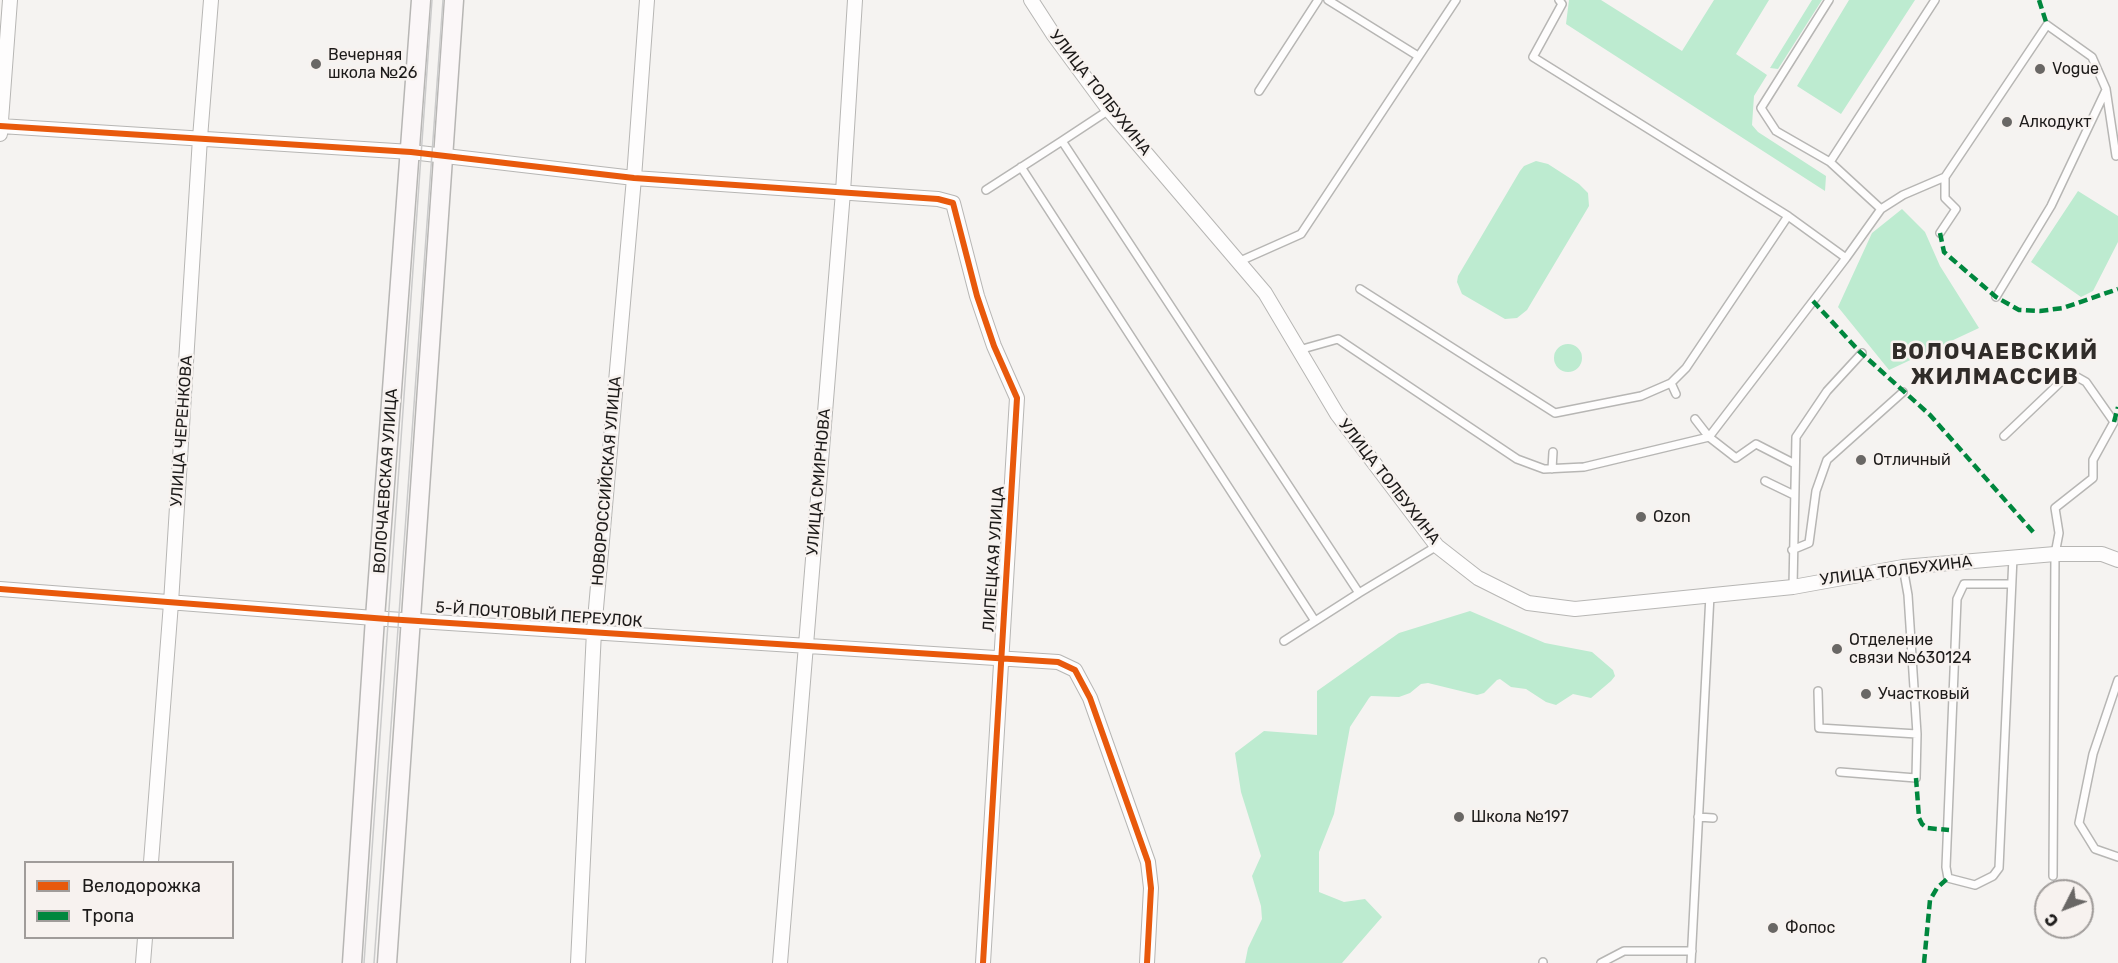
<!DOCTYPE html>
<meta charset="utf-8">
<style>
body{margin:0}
#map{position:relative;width:2118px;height:963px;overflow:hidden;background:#f5f3f1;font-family:Rubik,sans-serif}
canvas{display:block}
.legend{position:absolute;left:24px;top:861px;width:210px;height:78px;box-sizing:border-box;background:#f7f2ef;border:2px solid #a09c9a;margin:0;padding:8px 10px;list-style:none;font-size:18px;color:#1d1b1a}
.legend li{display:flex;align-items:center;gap:12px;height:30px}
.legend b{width:30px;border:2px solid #a09c9a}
.north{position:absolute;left:2034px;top:879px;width:60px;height:60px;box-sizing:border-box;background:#f7f2ef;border:2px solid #a09c9a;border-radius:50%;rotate:228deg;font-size:16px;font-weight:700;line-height:24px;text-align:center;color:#1d1b1a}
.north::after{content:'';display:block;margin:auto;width:21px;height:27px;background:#696765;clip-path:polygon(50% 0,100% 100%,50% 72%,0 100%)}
</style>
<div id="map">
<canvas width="2118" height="963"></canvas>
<ul class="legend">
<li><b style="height:8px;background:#e8590c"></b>Велодорожка</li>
<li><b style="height:8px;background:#00873e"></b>Тропа</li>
</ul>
<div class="north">С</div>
</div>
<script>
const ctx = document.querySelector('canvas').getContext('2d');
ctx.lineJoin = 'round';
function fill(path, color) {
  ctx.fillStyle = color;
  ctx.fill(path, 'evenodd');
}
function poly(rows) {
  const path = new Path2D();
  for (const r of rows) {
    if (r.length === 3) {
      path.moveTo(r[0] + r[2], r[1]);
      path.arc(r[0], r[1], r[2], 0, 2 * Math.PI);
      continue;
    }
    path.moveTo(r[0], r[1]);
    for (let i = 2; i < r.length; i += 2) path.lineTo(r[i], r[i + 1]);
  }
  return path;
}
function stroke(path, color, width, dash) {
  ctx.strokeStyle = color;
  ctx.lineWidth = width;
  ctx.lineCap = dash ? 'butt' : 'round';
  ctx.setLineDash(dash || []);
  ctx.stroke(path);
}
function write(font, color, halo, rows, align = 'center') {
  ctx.font = font + ' Rubik,sans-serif';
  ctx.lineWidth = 5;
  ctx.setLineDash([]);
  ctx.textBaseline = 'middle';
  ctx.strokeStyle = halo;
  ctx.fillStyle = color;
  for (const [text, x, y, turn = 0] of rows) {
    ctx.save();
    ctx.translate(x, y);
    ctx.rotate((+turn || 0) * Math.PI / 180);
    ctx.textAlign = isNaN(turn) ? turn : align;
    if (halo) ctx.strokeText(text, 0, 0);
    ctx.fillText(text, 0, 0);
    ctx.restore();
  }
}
const green = poly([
 [1569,0,1601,0,1682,51,1714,0,1769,0,1736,54,1767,75,1754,96,1752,125,1758,132,1826,176,1825,191,1566,24],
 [1812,0,1822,0,1778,69,1770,68],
 [1849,0,1915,0,1841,114,1797,86],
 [1536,161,1548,164,1579,184,1588,193,1589,206,1527,310,1517,318,1505,319,1462,294,1457,282,1458,276,1520,171,1524,166],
 [2078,191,2118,216,2118,242,2093,291,2081,297,2031,262],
 [1902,209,1925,232,1940,266,1979,328,1889,370,1838,307,1872,233],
 [1568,358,14],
 [1470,611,1545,643,1592,652,1613,670,1615,676,1611,681,1591,698,1573,694,1556,705,1546,702,1526,689,1511,687,1500,679,1497,680,1484,693,1477,695,1428,683,1421,684,1410,693,1399,697,1371,696,1369,698,1350,727,1334,814,1319,852,1319,892,1344,902,1365,899,1382,917,1342,963,1245,963,1248,948,1262,919,1261,906,1252,876,1261,856,1241,792,1235,753,1264,731,1317,735,1317,691,1399,633]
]);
const lane = poly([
 [1328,0,1418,56],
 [1559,0,1562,4,1533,57,1788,216,1846,258],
 [1829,0,1761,108,1776,131,1830,162,1881,209],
 [1259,91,1318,0],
 [1109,110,1062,141,1359,593,1437,546],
 [1830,162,1935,0],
 [1021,167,1315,621],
 [986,190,1062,141],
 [1940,233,1956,209,1945,198,1945,177],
 [1238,262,1301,234,1456,0],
 [1360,289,1555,413,1641,396,1671,383,1686,368,1788,216],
 [1996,297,2051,206,2106,90],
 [1299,350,1338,339,1517,459,1544,469,1584,467,1709,437,1846,258,1881,209,1903,195,1945,177,2047,25,2092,57,2106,89,2116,156],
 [1671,383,1676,394],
 [1695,419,1709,437,1736,458,1756,444,1795,464],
 [2004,436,2070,373,2086,382,2114,422,2093,460,2093,478,2055,508,2059,533,2055,554,2053,876],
 [1552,469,1553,452],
 [1765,481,1794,495],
 [1792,550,1809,543,1816,491,1827,460,1903,392],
 [2011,584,1964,584,1957,599,1946,867,1948,878,1975,885,1993,876,1999,868,2013,557],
 [1793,587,1796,437,1827,391,1862,353],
 [1284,641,1359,593],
 [2118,680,2093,754,2079,823,2095,849,2118,857],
 [1818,691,1819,728,1917,734,1908,595,1903,567],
 [1840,772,1916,778,1917,734],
 [1698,817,1713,818],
 [1543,963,1543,962],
 [1601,963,1624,951,1692,951],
 [1691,963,1710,595]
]);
const street = poly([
 [1031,0,1053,34,1109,110,1265,293,1337,414,1437,546,1478,578,1528,603,1575,609,1793,587,1903,567,2055,554,2102,554,2118,560],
 [0,126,411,152,634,178,938,199,953,203,977,296,994,346,1017,398,983,963],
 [0,134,10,0],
 [0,589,387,619,1058,662,1075,670,1090,698,1148,862,1151,888,1147,963],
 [151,862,171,603,200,138,211,0],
 [143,963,145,938],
 [578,963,594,631,634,178,647,0],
 [780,963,843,192,855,0]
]);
const secondary = poly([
 [352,963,375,618,421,0],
 [387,963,454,0]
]);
const tram = poly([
 [364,963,432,0],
 [374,963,443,0]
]);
const quiet = poly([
 [2039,0,2047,25],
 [1940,233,1944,252,1996,297,2019,310,2040,311,2063,308,2118,289],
 [1813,301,1859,351,1930,415,2034,533],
 [2114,422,2118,407],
 [1916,778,1919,818,1922,824,1927,828,1949,830],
 [1924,963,1930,900,1937,888,1948,878]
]);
const cycleway = poly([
 [0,126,411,152,634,178,938,199,953,203,977,296,994,346,1017,398,983,963],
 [0,589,387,619,1058,662,1075,670,1090,698,1148,862,1151,888,1147,963]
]);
const markers = [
 [316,64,6,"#696765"],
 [2040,69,6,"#696765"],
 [2007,122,6,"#696765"],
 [1861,460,6,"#696765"],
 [1641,517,6,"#696765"],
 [1837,649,6,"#696765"],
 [1866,694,6,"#696765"],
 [1459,817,6,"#696765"],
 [1773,928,6,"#696765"]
];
const poiNames = [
 ["Вечерняя",328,55],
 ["школа №26",328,73],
 ["Vogue",2052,69],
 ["Алкодукт",2019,122],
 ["Отличный",1873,460],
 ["Ozon",1653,517],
 ["Отделение",1849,640],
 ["связи №630124",1849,658],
 ["Участковый",1878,694],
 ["Школа №197",1471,817],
 ["Фопос",1785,928]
];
const streetNames = [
 ["УЛИЦА ТОЛБУХИНА",1100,93,52],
 ["УЛИЦА ЧЕРЕНКОВА",182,431,-86],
 ["ВОЛОЧАЕВСКАЯ УЛИЦА",386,481,-86],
 ["НОВОРОССИЙСКАЯ УЛИЦА",607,481,-85],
 ["УЛИЦА СМИРНОВА",819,482,-85],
 ["УЛИЦА ТОЛБУХИНА",1389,482,52],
 ["ЛИПЕЦКАЯ УЛИЦА",994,559,-86],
 ["УЛИЦА ТОЛБУХИНА",1896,571,-7],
 ["5-Й ПОЧТОВЫЙ ПЕРЕУЛОК",539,615,4]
];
const districtNames = [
 ["ВОЛОЧАЕВСКИЙ",1995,353],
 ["ЖИЛМАССИВ",1995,378]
];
fill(green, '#bdebd0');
stroke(lane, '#b7b6b4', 10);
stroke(street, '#b7b6b4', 16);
stroke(secondary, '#b7b6b4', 21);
stroke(lane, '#fefdfd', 7);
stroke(street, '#fefdfd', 14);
stroke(secondary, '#fbf7f8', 18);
stroke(tram, '#cbcbcb', 1.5);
stroke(quiet, '#00873e', 4.5, [9, 4.5]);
stroke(cycleway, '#e8590c', 6);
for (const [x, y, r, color] of markers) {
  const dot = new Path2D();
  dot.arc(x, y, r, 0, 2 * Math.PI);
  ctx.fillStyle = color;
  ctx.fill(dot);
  stroke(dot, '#f7f2ef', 2);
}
write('16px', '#1d1b1a', '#f7f2ef', poiNames, 'left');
write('16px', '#1d1b1a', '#f7f2ef', streetNames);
ctx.letterSpacing = '1.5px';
write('bold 22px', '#302c29', '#f7f2ef', districtNames);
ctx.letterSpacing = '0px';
</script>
